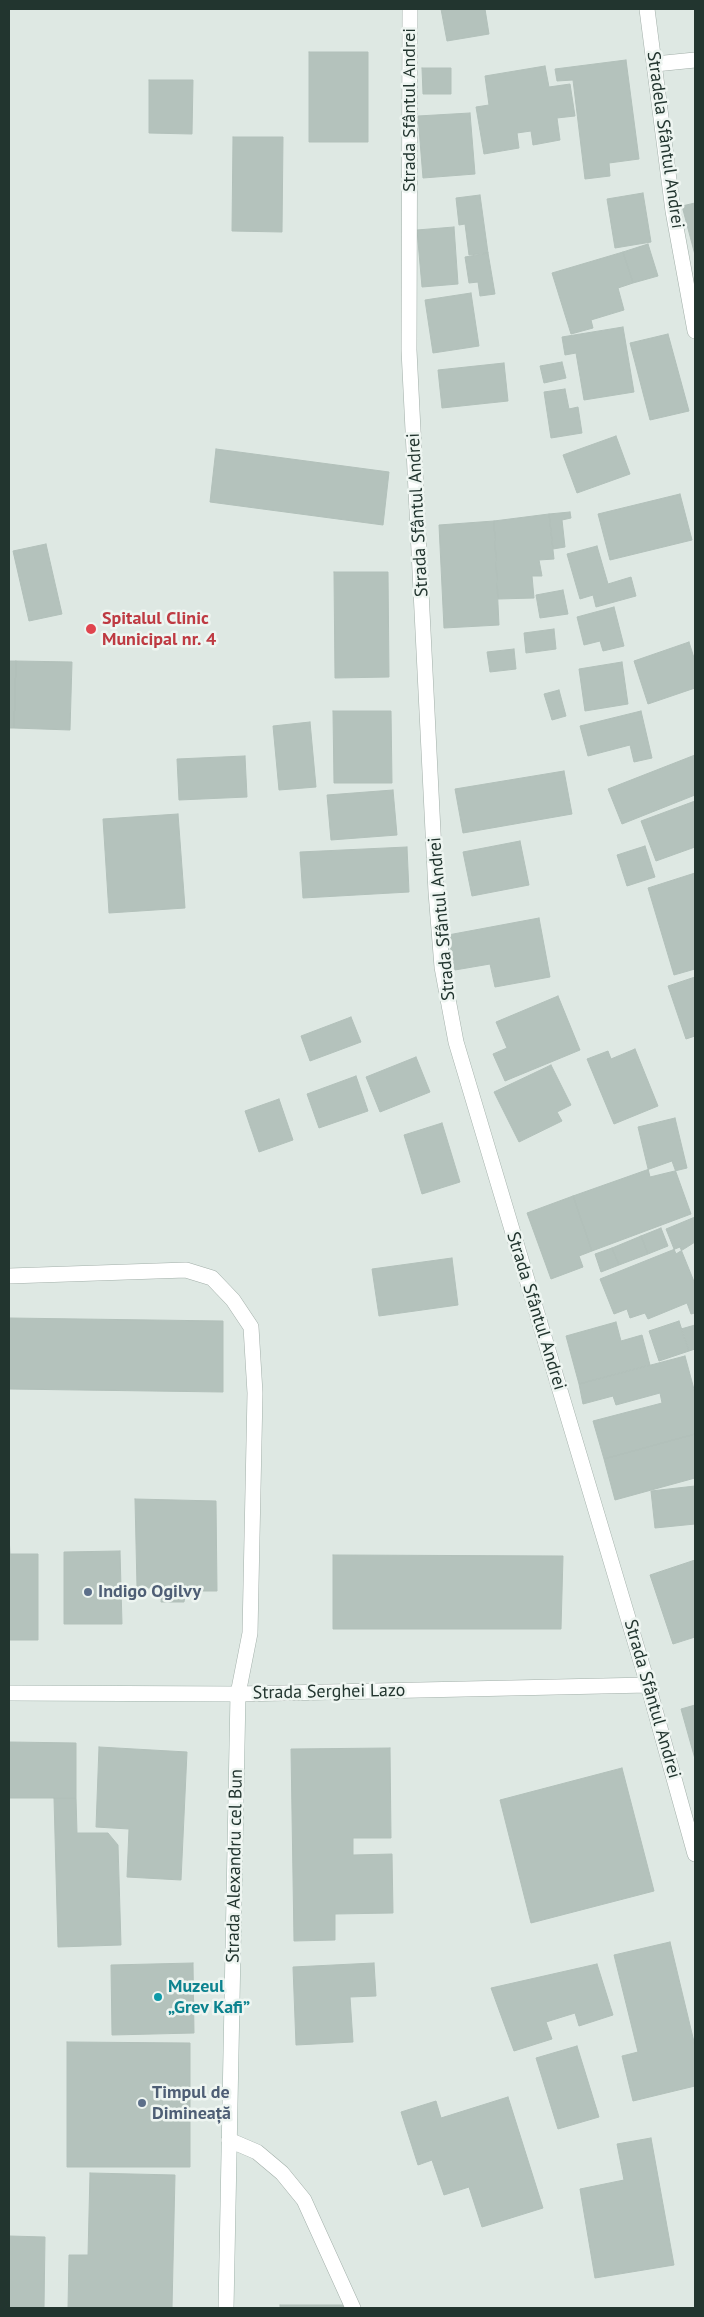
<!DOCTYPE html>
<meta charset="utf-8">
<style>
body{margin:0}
#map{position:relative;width:704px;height:2317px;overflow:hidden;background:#dee8e3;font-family:"PT Sans",sans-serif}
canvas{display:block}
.frame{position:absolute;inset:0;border:10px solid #22352f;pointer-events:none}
</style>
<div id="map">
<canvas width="704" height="2317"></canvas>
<div class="frame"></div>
</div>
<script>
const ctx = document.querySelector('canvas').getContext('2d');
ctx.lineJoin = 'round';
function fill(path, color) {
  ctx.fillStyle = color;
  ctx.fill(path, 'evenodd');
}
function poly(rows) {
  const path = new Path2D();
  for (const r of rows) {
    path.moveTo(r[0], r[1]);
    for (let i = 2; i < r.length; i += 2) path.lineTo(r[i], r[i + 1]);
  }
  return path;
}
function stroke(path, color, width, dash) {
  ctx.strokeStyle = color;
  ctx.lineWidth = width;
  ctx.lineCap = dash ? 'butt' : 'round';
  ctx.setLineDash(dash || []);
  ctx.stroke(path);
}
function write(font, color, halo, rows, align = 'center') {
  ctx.font = font + ' "PT Sans",sans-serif';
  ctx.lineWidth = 5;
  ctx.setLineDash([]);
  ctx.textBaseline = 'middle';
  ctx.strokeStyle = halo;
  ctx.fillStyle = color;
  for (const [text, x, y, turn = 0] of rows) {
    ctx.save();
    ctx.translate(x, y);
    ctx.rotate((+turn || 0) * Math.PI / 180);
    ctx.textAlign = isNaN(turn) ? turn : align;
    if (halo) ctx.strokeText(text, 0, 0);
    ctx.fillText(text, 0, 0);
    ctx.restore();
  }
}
const building = poly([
 [441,9,485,9,489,34,447,41,441,9],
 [309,52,368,52,368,142,309,142,309,52],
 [626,60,639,159,609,163,610,176,585,179,573,80,557,81,555,69,626,60],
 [545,66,549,87,570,84,575,116,557,118,560,140,533,145,531,131,517,133,519,148,484,154,476,107,489,105,485,76,545,66],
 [422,68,451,68,451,94,423,94,422,68],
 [149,80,193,80,192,134,149,133,149,80],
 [470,113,475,174,423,178,418,116,470,113],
 [233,137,283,137,282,232,232,231,233,137],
 [643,193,651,242,615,248,607,199,643,193],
 [480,195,488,253,469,255,465,224,459,225,456,198,480,195],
 [695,203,695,255,682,206,695,203],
 [454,227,458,284,422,287,417,230,454,227],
 [648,244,658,276,633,283,623,252,648,244],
 [623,252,633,283,618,288,624,310,591,320,593,328,571,334,552,273,623,252],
 [488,253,495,294,480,296,478,282,469,283,465,257,488,253],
 [471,293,479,346,433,353,425,300,471,293],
 [623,327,634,392,584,400,576,353,565,355,562,337,623,327],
 [668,334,689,411,650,420,630,343,668,334],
 [562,362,566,378,544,383,540,366,562,362],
 [504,363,508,401,442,408,438,370,504,363],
 [565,389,569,409,578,407,582,433,551,438,544,392,565,389],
 [616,436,630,474,577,493,563,455,616,436],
 [216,449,389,472,383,525,210,502,216,449],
 [680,494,692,540,610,560,598,514,680,494],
 [570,512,571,518,562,520,565,547,553,549,549,514,570,512],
 [549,514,554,559,539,560,542,576,532,576,534,598,498,599,494,521,549,514],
 [494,521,499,625,444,628,439,525,494,521],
 [46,544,62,614,29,621,13,551,46,544],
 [597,546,608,584,631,577,636,596,596,607,593,595,580,599,567,554,597,546],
 [334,572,388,572,389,677,335,678,334,572],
 [563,590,568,614,540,618,536,595,563,590],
 [614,607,624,646,603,651,600,641,584,645,577,617,614,607],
 [554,629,556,649,526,653,524,633,554,629],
 [689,642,695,661,695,688,648,704,634,661,689,642],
 [514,649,516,669,490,672,487,652,514,649],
 [9,661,16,661,14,728,9,728,9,661],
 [16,661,72,662,70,730,14,728,16,661],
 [622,662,628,704,585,711,579,669,622,662],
 [559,690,566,716,552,720,544,694,559,690],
 [333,711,391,711,392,783,334,783,333,711],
 [641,711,652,758,634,762,630,745,588,756,580,726,641,711],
 [310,722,316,787,279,790,273,726,310,722],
 [695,755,695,795,622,824,608,789,695,755],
 [245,756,247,797,179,800,177,759,245,756],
 [564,771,572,814,463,833,455,789,564,771],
 [393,790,397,835,331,840,327,795,393,790],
 [695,801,695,847,656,861,641,821,695,801],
 [178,814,185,908,109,913,103,819,178,814],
 [520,841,529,885,472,896,463,852,520,841],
 [645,846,655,877,627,886,617,855,645,846],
 [407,847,409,892,303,898,300,852,407,847],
 [695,873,695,969,674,975,648,888,695,873],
 [539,918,550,977,495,987,490,964,455,970,448,935,539,918],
 [695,977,695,1036,686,1039,668,986,695,977],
 [558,996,580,1050,505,1081,493,1054,507,1048,496,1022,558,996],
 [351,1017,361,1042,310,1061,301,1036,351,1017],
 [635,1049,658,1106,614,1124,587,1059,608,1051,611,1059,635,1049],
 [416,1057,430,1092,380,1112,366,1077,416,1057],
 [551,1065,571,1105,557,1112,562,1121,519,1142,494,1092,551,1065],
 [356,1076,368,1111,319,1128,307,1094,356,1076],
 [279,1099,293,1140,259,1152,245,1111,279,1099],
 [675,1118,687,1168,650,1177,638,1127,675,1118],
 [442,1123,460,1182,422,1194,404,1135,442,1123],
 [672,1161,691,1214,592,1251,573,1196,672,1161],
 [573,1196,592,1251,579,1256,583,1267,551,1279,527,1213,573,1196],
 [695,1217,695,1242,676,1254,666,1229,695,1217],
 [661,1228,668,1246,648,1254,641,1236,661,1228],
 [641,1236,648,1254,619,1265,612,1248,641,1236],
 [680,1247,695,1284,695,1313,691,1314,687,1303,648,1319,645,1313,630,1318,627,1309,614,1314,600,1279,680,1247],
 [612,1248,619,1265,601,1272,595,1254,612,1248],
 [452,1258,458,1305,379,1316,372,1269,452,1258],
 [9,1318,223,1321,223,1392,9,1389,9,1318],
 [679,1321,689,1351,659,1361,649,1331,679,1321],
 [616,1322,621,1341,642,1335,650,1365,579,1384,566,1336,616,1322],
 [695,1325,695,1349,689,1351,681,1329,695,1325],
 [685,1356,695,1393,695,1434,604,1459,593,1421,662,1403,660,1393,616,1405,613,1396,583,1404,579,1384,685,1356],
 [695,1434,695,1478,615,1500,604,1459,695,1434],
 [695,1486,695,1524,655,1528,651,1491,695,1486],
 [135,1499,216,1501,217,1591,186,1591,184,1602,161,1602,162,1589,137,1587,135,1499],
 [9,1536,10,1554,38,1554,38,1640,9,1640,9,1536],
 [120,1551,122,1624,64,1624,64,1552,120,1551],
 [333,1555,563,1556,561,1629,333,1629,333,1555],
 [695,1560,695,1637,673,1644,650,1575,695,1560],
 [695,1705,695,1759,681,1709,695,1705],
 [9,1742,76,1743,76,1798,9,1798,9,1742],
 [99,1747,187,1752,181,1880,127,1877,129,1829,96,1827,99,1747],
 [390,1748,391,1838,353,1838,353,1855,392,1854,393,1913,335,1914,335,1940,294,1941,291,1749,390,1748],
 [622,1768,654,1891,531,1923,500,1800,622,1768],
 [54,1798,76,1798,77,1833,108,1833,118,1845,121,1945,58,1947,54,1798],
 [670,1942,695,2046,695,2086,633,2101,622,2056,638,2052,614,1955,670,1942],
 [193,1963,194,2033,112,2035,111,1965,193,1963],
 [374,1963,376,1996,350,1997,353,2042,296,2045,293,1967,374,1963],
 [597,1964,613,2015,579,2026,575,2013,546,2022,552,2039,514,2051,491,1988,597,1964],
 [67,2042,190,2043,190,2167,67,2167,67,2042],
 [577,2046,599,2117,558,2129,536,2058,577,2046],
 [508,2097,543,2208,482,2227,469,2187,444,2195,432,2160,418,2165,401,2112,436,2101,441,2118,508,2097],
 [651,2138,674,2265,595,2278,580,2189,624,2180,617,2144,651,2138],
 [90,2173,175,2175,172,2308,68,2308,69,2255,88,2255,90,2173],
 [9,2236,45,2237,44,2308,9,2308,9,2236],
 [280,2305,345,2305,345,2308,280,2308,280,2305]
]);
const service = poly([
 [655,64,695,60],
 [9,1276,186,1270,212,1278,233,1300,251,1327,255,1393,250,1633,238,1694]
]);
const minor = poly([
 [410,9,409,350,436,892,442,967,456,1042,648,1685,695,1854],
 [647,9,673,211,695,331],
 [238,1694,648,1685],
 [229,2140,257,2152,282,2173,304,2200,353,2308]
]);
const secondary = poly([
 [9,1693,238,1694,226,2308]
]);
const markers = [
 [91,629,6,"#e0444e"],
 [88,1592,5,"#5c6f8a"],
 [158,1997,5,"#0f9aa8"],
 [142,2103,5,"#5c6f8a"]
];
const streetNames = [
 ["Strada Sfântul Andrei",410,110,-90],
 ["Stradela Sfântul Andrei",665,140,82],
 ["Strada Sfântul Andrei",418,515,-93],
 ["Strada Sfântul Andrei",442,919,-95],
 ["Strada Sfântul Andrei",536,1311,73],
 ["Strada Serghei Lazo",329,1692,-1],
 ["Strada Sfântul Andrei",652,1699,74],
 ["Strada Alexandru cel Bun",235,1866,-89]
];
const healthNames = [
 ["Spitalul Clinic",102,619],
 ["Municipal nr. 4",102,640]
];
const serviceNames = [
 ["Indigo Ogilvy",98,1592],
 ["Timpul de",152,2093],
 ["Dimineață",152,2114]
];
const cultureNames = [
 ["Muzeul",168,1987],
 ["„Grev Kafi”",168,2008]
];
fill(building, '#b4c2bc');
stroke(building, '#b2c0ba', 1);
stroke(service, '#a2afa9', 16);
stroke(minor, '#a2afa9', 16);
stroke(secondary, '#9fb2aa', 16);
stroke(service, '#fff', 15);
stroke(minor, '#fff', 15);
stroke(secondary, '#fff', 15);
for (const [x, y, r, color] of markers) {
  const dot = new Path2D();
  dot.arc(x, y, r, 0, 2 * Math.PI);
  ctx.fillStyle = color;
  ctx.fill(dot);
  stroke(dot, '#eef5f1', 2);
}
write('18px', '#22352f', '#eef5f1', streetNames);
write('bold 18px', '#be3a42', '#eef5f1', healthNames, 'left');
write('bold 18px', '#4e5e75', '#eef5f1', serviceNames, 'left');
write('bold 18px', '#0d838f', '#eef5f1', cultureNames, 'left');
</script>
